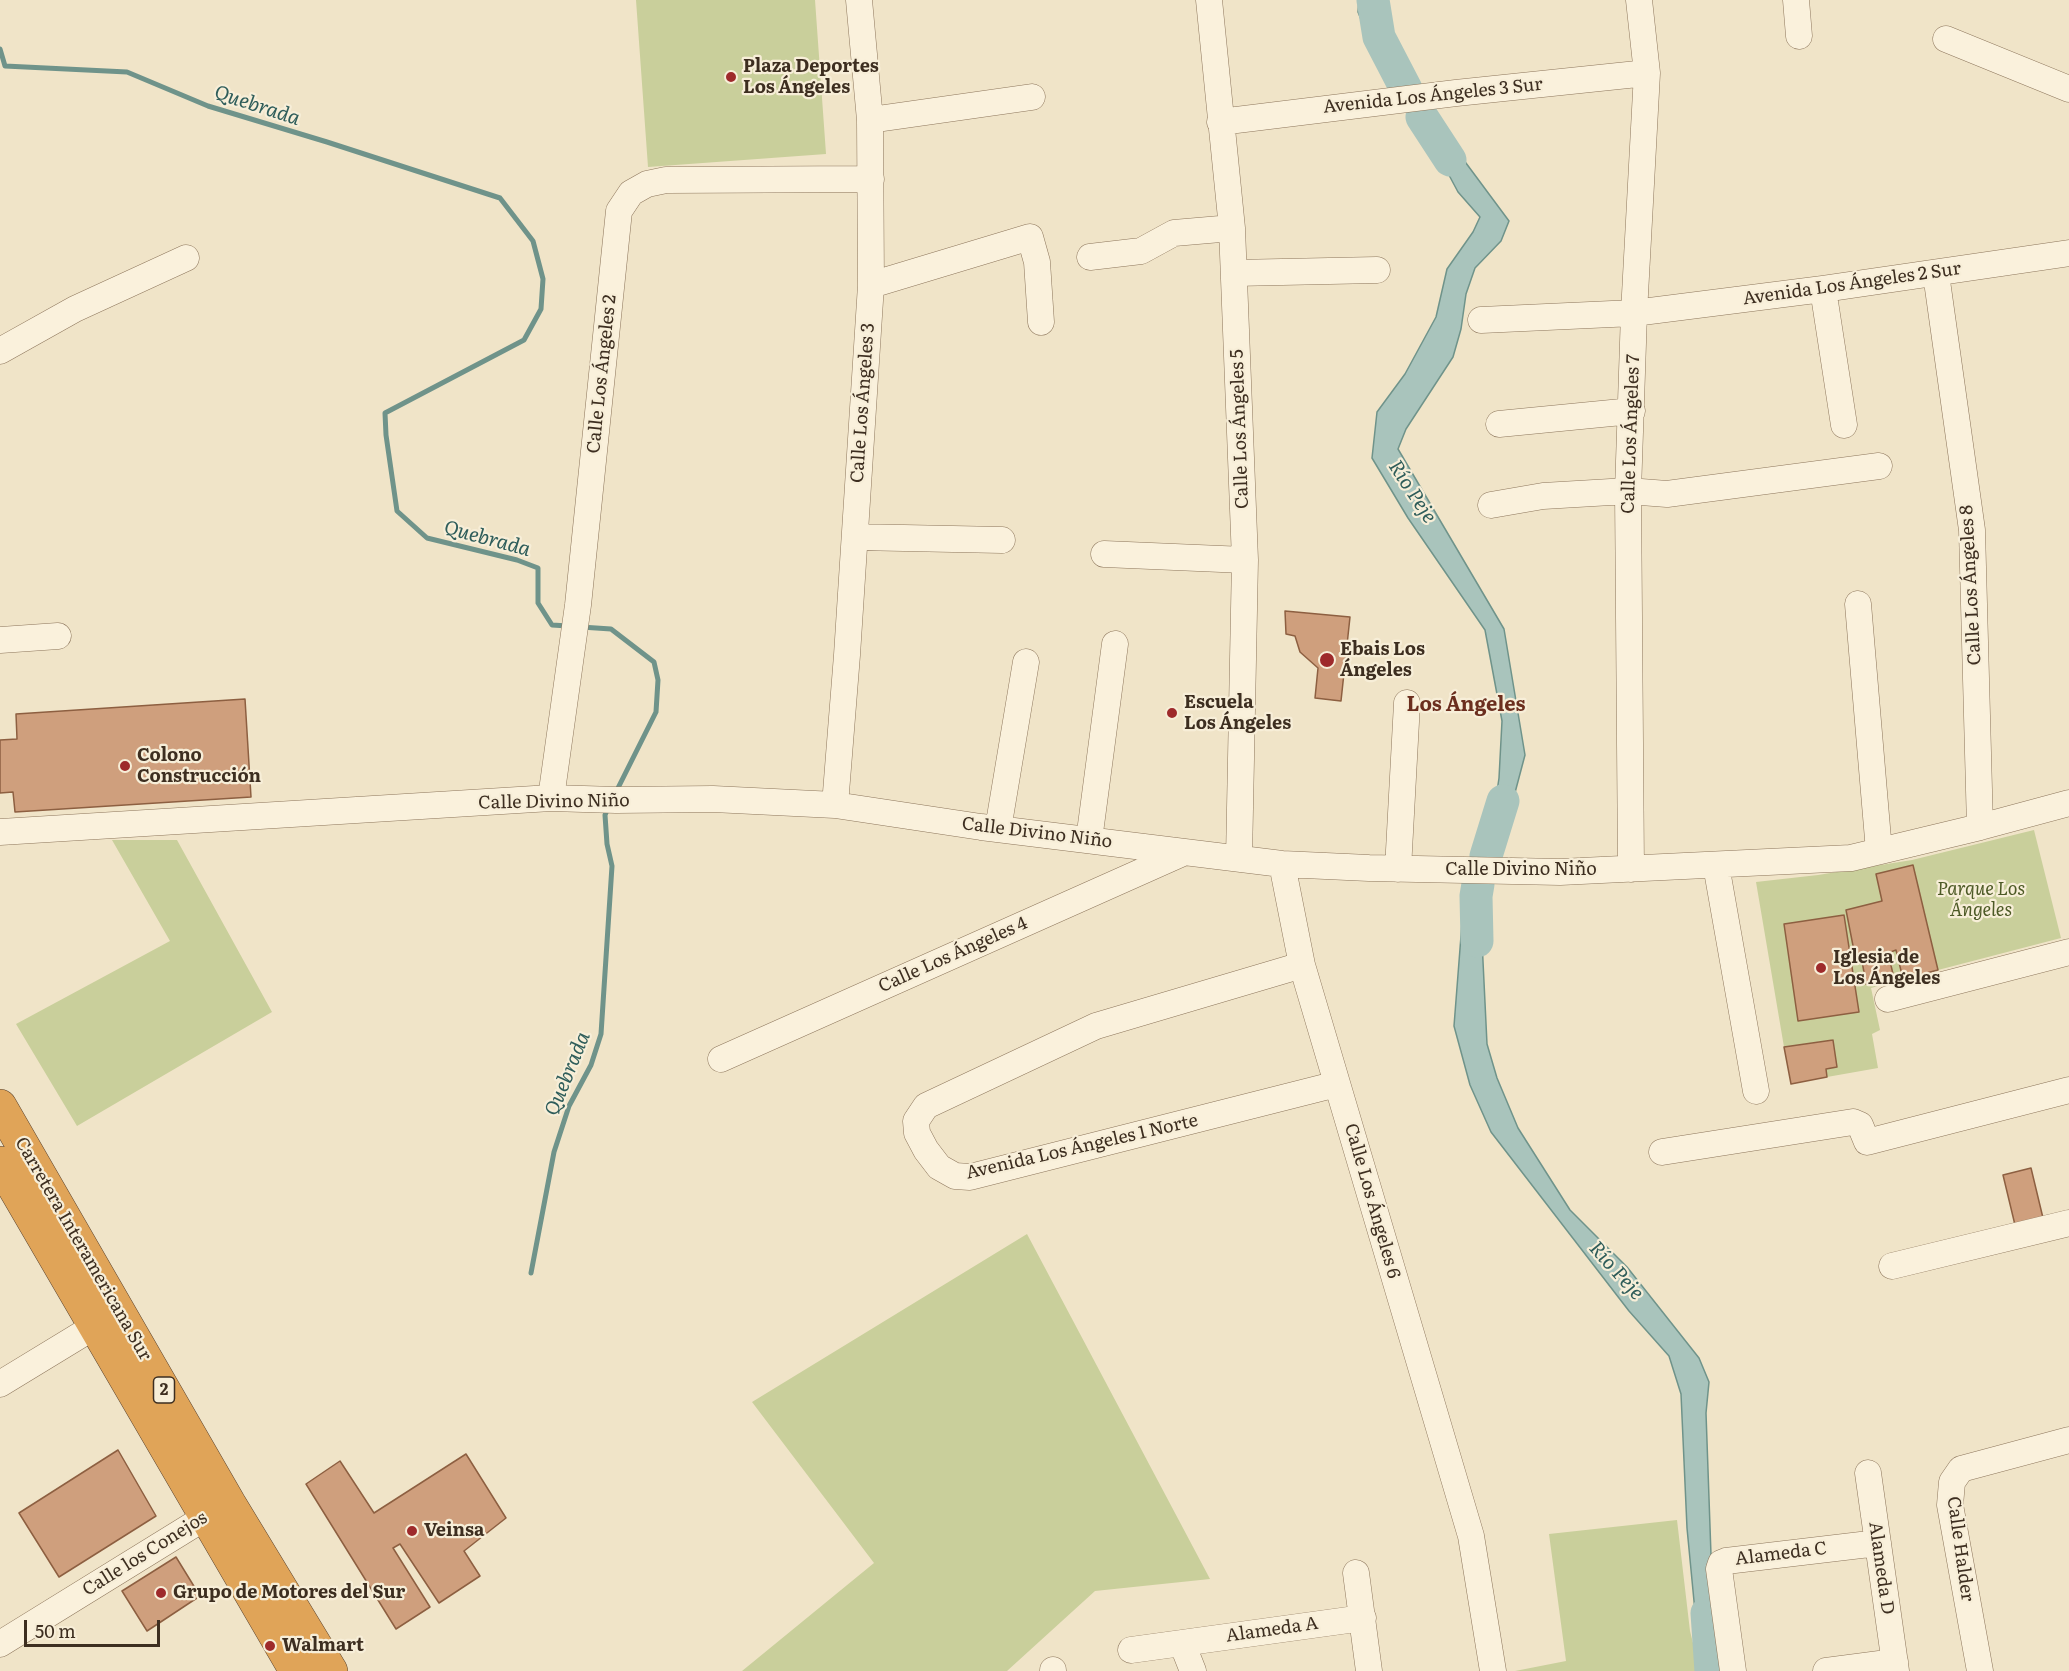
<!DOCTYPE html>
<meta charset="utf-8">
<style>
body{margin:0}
#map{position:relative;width:2069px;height:1671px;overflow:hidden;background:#f0e4c8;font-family:Literata,serif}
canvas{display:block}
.scale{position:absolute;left:24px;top:1620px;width:136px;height:27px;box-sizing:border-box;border:3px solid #3d2e20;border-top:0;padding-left:8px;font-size:18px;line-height:21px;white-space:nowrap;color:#3d2e20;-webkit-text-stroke:4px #f7eed8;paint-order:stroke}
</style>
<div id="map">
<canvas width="2069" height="1671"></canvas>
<div class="scale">50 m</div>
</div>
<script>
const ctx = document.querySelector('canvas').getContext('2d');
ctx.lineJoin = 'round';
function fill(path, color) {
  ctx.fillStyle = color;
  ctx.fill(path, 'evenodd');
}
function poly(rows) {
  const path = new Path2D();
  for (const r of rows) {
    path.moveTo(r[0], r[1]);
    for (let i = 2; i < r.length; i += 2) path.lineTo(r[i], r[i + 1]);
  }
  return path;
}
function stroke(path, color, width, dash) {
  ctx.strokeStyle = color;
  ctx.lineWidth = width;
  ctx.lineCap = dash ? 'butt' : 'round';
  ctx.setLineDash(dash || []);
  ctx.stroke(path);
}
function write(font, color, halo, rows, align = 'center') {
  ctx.font = font + ' Literata,serif';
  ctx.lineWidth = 4.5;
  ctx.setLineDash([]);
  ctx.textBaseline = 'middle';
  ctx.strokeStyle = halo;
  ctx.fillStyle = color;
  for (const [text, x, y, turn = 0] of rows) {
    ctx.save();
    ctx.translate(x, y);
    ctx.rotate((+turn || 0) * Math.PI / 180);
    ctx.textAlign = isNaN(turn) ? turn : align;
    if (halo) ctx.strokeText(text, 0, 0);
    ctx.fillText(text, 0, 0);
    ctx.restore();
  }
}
const green = poly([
 [636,0,815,0,826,154,648,167],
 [2034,830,2061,938,1938,970,1913,866,1876,874,1882,901,1847,910,1856,961,1862,961,1867,984,1893,978,1888,953,1896,950,1903,979,1871,988,1880,1030,1872,1034,1878,1068,1827,1077,1826,1069,1837,1067,1832,1040,1784,1047,1756,882,1818,875,1912,860],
 [112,840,177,840,272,1012,77,1126,16,1024,170,941],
 [1027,1234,1210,1579,1095,1591,1007,1671,742,1671,874,1563,752,1402],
 [1677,1520,1690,1631,1700,1671,1515,1671,1566,1661,1549,1534]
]);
const water = poly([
 [1359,0,1383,0,1399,76,1375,54,1358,12,1359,0],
 [1427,123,1440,128,1509,221,1501,241,1475,268,1466,294,1461,329,1453,357,1406,429,1398,449,1504,629,1525,755,1512,804,1489,845,1499,778,1502,721,1485,630,1408,518,1372,458,1377,412,1405,374,1436,317,1447,269,1473,232,1480,217,1458,192,1426,132,1427,123],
 [1476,896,1481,920,1487,1044,1497,1078,1518,1128,1570,1210,1627,1267,1699,1358,1709,1382,1706,1413,1711,1555,1710,1656,1696,1622,1687,1528,1681,1394,1669,1356,1629,1311,1491,1132,1470,1085,1454,1026,1462,923,1476,896]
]);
const stream = poly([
 [0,49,5,66,127,72,208,106,327,142,500,198,533,241,543,279,541,309,524,340,385,413,386,435,397,511,427,538,517,560,538,568,538,603,552,625,568,626],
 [581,627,611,629,654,662,658,680,656,712,616,792],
 [531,1273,554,1152,569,1106,591,1065,601,1034,612,866,607,844,605,815,608,808]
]);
const river = poly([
 [1373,0,1379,37,1406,89],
 [1422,117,1450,160],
 [1486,856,1503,801],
 [1477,941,1476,896,1478,884],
 [1707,1613,1711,1671]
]);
const building = poly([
 [1285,611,1350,617,1341,701,1315,698,1318,668,1300,652,1295,636,1286,634,1285,611],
 [245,699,251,797,15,812,13,792,0,793,0,740,17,739,16,714,245,699],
 [1913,865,1938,970,1903,979,1896,950,1888,953,1894,978,1866,984,1862,961,1856,961,1846,910,1882,901,1876,874,1913,865],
 [1844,915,1859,1012,1798,1021,1784,924,1844,915],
 [1833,1040,1837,1067,1826,1069,1827,1077,1791,1084,1784,1047,1833,1040],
 [2031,1168,2043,1218,2015,1225,2003,1175,2031,1168],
 [118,1450,156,1516,59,1577,19,1513,118,1450],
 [466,1454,506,1518,464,1551,480,1576,439,1603,400,1544,393,1548,430,1607,396,1629,306,1484,340,1461,374,1513,466,1454],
 [176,1557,200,1596,147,1631,122,1591,176,1557]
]);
const minor = poly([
 [1209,0,1232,228,1245,560,1239,858],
 [1796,0,1799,36],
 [1946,39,2069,89],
 [870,120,1032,97],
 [1220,122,1456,93,1647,73],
 [1090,257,1141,251,1174,233,1232,228],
 [1234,273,1377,270],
 [1936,274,1972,530,1980,827],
 [871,285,1030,237,1037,262,1041,322],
 [1823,289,1844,425],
 [1481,320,1634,313,1823,289,2069,253],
 [0,351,75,309,186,258],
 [1499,424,1632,411],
 [1491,505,1543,496,1628,491,1667,494,1879,466],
 [855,537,1002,540],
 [1104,554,1245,560],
 [1858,604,1879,851],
 [0,640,58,636],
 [551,798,578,605,619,211,631,193,647,184,666,180,871,179],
 [835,805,847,655,871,285,870,120,859,0],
 [998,829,1026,662],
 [0,832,551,798,616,800,713,799,835,805,981,827,1282,864,1369,868,1560,872,1851,858,1980,827,2069,803],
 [1089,840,1115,644],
 [1282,864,1302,965,1471,1536,1493,1671],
 [1716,865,1756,1091],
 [1398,869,1407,703],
 [1631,869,1628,491,1634,313,1647,73,1639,0],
 [1302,965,1096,1026,926,1106,916,1121,917,1133,926,1150,939,1167,955,1176,970,1177,1337,1084],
 [1888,999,2069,952],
 [721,1059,1183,853],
 [1662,1152,1853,1122,1860,1125,1867,1142,2069,1090],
 [1892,1266,2069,1223],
 [0,1384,110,1317],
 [1868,1473,1896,1671],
 [1356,1573,1369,1671],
 [0,1644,222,1507],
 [1131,1650,1182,1643],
 [1053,1670,1053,1671],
 [1193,1671,1182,1643,1363,1618],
 [1733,1671,1719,1569,1721,1563,1726,1561,1878,1543],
 [1826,1671,1895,1662],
 [1980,1671,1950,1505,1952,1482,1961,1469,2069,1440]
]);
const highway = poly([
 [0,1106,229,1503,331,1671],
 [0,1163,296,1671]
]);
const markers = [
 [731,77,6,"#9e2a2b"],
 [1327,660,8,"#9e2a2b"],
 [1172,713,6,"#9e2a2b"],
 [125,766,6,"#9e2a2b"],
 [1821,968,6,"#9e2a2b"],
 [412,1531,6,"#9e2a2b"],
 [161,1593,6,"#9e2a2b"],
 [270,1646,6,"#9e2a2b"]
];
const shields = [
 [164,1390,21]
];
const shieldNames = [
 ["2",164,1390]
];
const poiNames = [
 ["Plaza Deportes",743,67],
 ["Los Ángeles",743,88],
 ["Ebais Los",1340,650],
 ["Ángeles",1340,671],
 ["Escuela",1184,703],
 ["Los Ángeles",1184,724],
 ["Colono",137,756],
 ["Construcción",137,777],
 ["Iglesia de",1833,958],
 ["Los Ángeles",1833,979],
 ["Veinsa",424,1531],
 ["Grupo de Motores del Sur",173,1593],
 ["Walmart",282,1646]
];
const streetNames = [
 ["Avenida Los Ángeles 3 Sur",1433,96,-6],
 ["Avenida Los Ángeles 2 Sur",1852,284,-8],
 ["Calle Los Ángeles 2",602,374,-84],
 ["Calle Los Ángeles 3",863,403,-86],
 ["Calle Los Ángeles 5",1240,429,-92],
 ["Calle Los Ángeles 7",1631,434,-88],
 ["Calle Los Ángeles 8",1971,585,-93],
 ["Calle Divino Niño",554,802,-1],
 ["Calle Divino Niño",1037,833,7],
 ["Calle Divino Niño",1521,870],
 ["Calle Los Ángeles 4",953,955,-24],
 ["Avenida Los Ángeles 1 Norte",1082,1147,-13],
 ["Calle Los Ángeles 6",1372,1201,74],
 ["Carretera Interamericana Sur",83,1249,60],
 ["Calle Halder",1960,1549,82],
 ["Calle los Conejos",145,1554,-32],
 ["Alameda C",1781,1554,-7],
 ["Alameda D",1881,1568,82],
 ["Alameda A",1272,1630,-8]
];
const parkNames = [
 ["Parque Los",1981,890],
 ["Ángeles",1981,911]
];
const waterNames = [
 ["Quebrada",257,106,18],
 ["Río Peje",1412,492,57],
 ["Quebrada",487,539,15],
 ["Quebrada",568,1074,-68],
 ["Río Peje",1616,1271,48]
];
const neighbourhoodNames = [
 ["Los Ángeles",1466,705]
];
fill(green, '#c9cf9b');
fill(water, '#a9c4bc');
stroke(water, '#6f938a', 1.5);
stroke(stream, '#6f938a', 5);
stroke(river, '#a9c4bc', 33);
fill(building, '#cf9f7d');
stroke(building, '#8d5f41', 1.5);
stroke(minor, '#8d765c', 27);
stroke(highway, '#5b4430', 34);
stroke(minor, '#faf1dc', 26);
stroke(highway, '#e0a458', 33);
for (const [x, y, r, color] of markers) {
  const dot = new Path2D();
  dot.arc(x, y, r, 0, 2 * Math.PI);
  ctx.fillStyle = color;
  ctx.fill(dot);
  stroke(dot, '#f7eed8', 2);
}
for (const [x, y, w] of shields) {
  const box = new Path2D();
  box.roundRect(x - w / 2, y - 13, w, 26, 4.5);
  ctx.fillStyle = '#f7eed8';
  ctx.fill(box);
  stroke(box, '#3d2e20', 1.5);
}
write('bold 16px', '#3d2e20', null, shieldNames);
write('bold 18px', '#3d2e20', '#f7eed8', poiNames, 'left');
write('18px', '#3d2e20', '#f7eed8', streetNames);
write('italic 18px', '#4d5a26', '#f7eed8', parkNames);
write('italic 20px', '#2f5d5a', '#f7eed8', waterNames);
write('bold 20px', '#6b2e1e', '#f7eed8', neighbourhoodNames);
</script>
